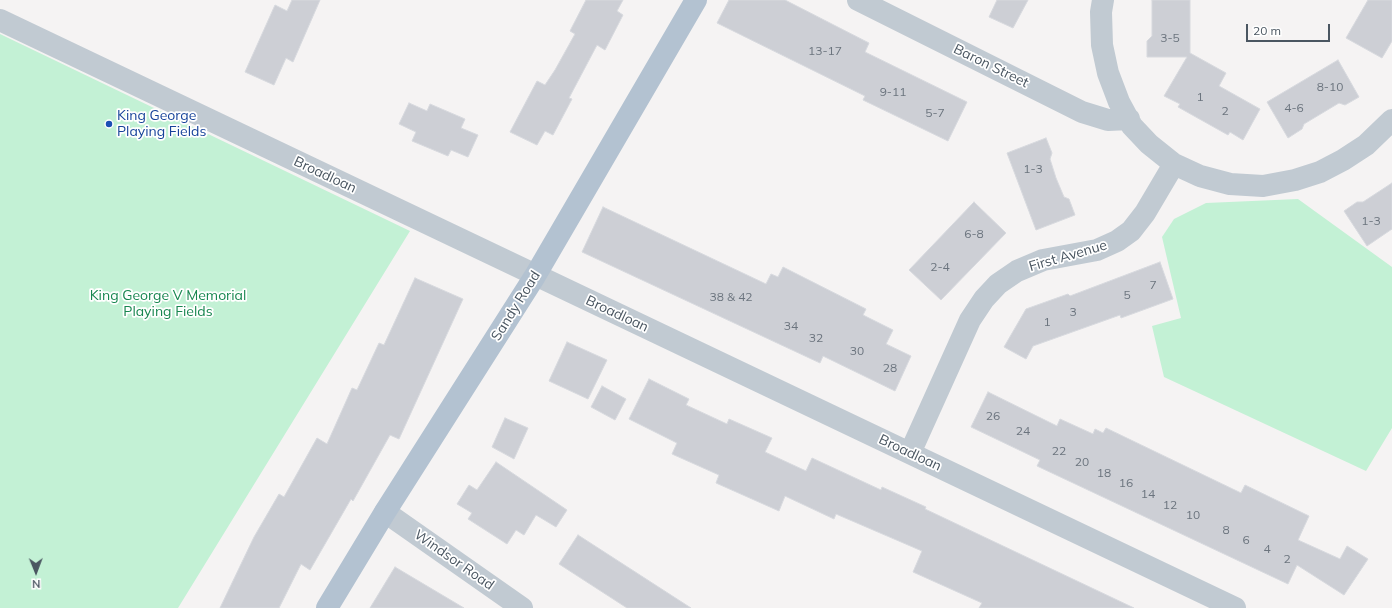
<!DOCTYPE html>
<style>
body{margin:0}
#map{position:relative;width:1392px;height:608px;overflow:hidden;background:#f5f3f3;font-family:Mulish,sans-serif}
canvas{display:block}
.north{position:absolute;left:16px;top:552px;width:40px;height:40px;-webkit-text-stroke:3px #fff;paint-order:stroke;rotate:179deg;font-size:11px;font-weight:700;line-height:16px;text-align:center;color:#4a5661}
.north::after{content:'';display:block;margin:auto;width:14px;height:18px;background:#4a5661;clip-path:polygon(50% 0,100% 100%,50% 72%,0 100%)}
.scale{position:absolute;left:1246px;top:24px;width:84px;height:18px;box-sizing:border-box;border:2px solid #4a5661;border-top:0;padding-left:5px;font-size:12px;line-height:14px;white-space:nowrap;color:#4a5661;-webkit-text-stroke:3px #fff;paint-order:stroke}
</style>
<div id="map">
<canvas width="1392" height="608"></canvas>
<div class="north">N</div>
<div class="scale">20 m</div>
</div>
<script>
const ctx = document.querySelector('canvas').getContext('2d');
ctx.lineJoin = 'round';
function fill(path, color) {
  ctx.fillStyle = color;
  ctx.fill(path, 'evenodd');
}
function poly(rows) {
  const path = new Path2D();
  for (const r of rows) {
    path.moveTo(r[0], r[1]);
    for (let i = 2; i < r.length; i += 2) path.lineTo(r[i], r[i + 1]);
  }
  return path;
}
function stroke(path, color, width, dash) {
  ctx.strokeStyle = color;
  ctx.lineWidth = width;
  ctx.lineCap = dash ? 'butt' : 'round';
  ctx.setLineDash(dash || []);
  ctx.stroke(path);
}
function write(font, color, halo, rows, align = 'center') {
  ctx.font = font + ' Mulish,sans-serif';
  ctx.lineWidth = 3.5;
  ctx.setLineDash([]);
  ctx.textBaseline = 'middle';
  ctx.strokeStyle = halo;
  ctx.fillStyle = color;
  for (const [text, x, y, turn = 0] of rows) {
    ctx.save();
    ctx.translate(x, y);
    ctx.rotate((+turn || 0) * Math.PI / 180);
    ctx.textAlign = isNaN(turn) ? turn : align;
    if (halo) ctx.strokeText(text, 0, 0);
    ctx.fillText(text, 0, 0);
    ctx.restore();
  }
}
const green = poly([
 [0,34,410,231,178,608,0,608],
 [1298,199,1392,267,1392,428,1366,471,1164,377,1152,326,1181,318,1162,237,1174,219,1206,203]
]);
const building = poly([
 [292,0,320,0,293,62,286,58,274,85,245,72,275,5,287,11,292,0],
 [586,0,623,0,617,11,623,15,605,50,597,45,569,98,572,99,553,135,545,131,537,145,510,132,537,81,545,85,555,70,575,34,570,31,586,0],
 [729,0,785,0,869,43,865,52,967,102,948,141,863,100,865,96,717,23,729,0],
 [997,0,1028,0,1013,28,989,17,997,0],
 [1152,0,1190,0,1190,53,1226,73,1219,86,1260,109,1243,140,1230,132,1228,135,1178,107,1180,104,1164,96,1187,57,1147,57,1147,41,1152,36,1152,0],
 [1368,0,1392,0,1392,41,1382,58,1346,38,1368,0],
 [1338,60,1359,97,1345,105,1339,103,1304,124,1302,129,1288,138,1267,102,1338,60],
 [409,103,427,111,430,104,465,119,461,128,478,135,468,157,451,150,448,156,412,141,416,132,399,124,409,103],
 [1046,138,1052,153,1050,159,1056,178,1064,197,1069,199,1075,215,1036,230,1007,153,1046,138],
 [1392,183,1392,229,1367,246,1344,211,1357,202,1363,202,1392,183],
 [974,202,1006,233,941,300,909,270,974,202],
 [603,207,766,284,771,274,778,277,783,267,866,309,863,315,893,330,886,344,911,356,895,391,823,356,820,363,582,252,603,207],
 [1160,262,1173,299,1121,318,1120,315,1033,346,1026,359,1004,347,1026,309,1068,294,1070,296,1160,262],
 [415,278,463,299,399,439,390,435,353,501,351,499,310,570,301,564,279,608,220,608,254,537,279,494,284,497,317,438,327,444,352,388,357,390,379,343,384,345,415,278],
 [567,342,607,360,588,399,549,381,567,342],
 [649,379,689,399,686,405,727,424,729,419,772,438,765,452,806,471,812,458,881,490,882,487,926,507,925,509,1134,608,979,608,982,603,913,572,922,551,836,514,834,519,785,496,779,511,716,483,719,475,672,454,677,443,629,419,649,379],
 [602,386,626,399,615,420,591,407,602,386],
 [988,392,1057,426,1060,419,1093,434,1095,429,1103,433,1106,428,1241,493,1245,485,1309,516,1298,540,1340,559,1347,546,1368,559,1344,595,1297,565,1288,584,1037,466,1040,460,971,427,988,392],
 [505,418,528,428,514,459,492,447,505,418],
 [496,462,567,510,556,527,536,515,524,535,516,530,507,544,468,519,472,513,457,504,469,485,477,490,496,462],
 [578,535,691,608,627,608,559,564,578,535],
 [395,567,464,608,370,608,395,567]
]);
const minor = poly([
 [858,0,1082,112,1108,120,1129,119],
 [1103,0,1101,12,1102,45,1108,73,1119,102,1132,126,1149,144,1174,164,1200,176,1230,184,1263,186,1295,180,1320,172,1343,160,1366,145,1392,120],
 [0,20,1235,608],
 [910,453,970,320,984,299,998,284,1017,271,1043,260,1097,250,1117,241,1131,231,1145,213,1174,164],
 [385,512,522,608]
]);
const major = poly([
 [327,608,385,512,535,276,696,0]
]);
const markers = [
 [109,124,4,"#1a4fb4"]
];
const numberNames = [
 ["3-5",1170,38],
 ["13-17",825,51],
 ["8-10",1330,87],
 ["9-11",893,92],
 ["1",1200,97],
 ["4-6",1294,108],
 ["2",1225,111],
 ["5-7",935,113],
 ["1-3",1033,169],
 ["1-3",1371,221],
 ["6-8",974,234],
 ["2-4",940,267],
 ["7",1153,285],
 ["5",1127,295],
 ["38 & 42",731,297],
 ["3",1073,312],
 ["1",1047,322],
 ["34",791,326],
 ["32",816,338],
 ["30",857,351],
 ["28",890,368],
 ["26",993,416],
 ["24",1023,431],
 ["22",1059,451],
 ["20",1082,462],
 ["18",1104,473],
 ["16",1126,483],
 ["14",1148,494],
 ["12",1170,505],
 ["10",1193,515],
 ["8",1226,530],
 ["6",1246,540],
 ["4",1267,549],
 ["2",1287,559]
];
const streetNames = [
 ["Baron Street",991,66,26],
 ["Broadloan",325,175,25],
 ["First Avenue",1068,256,-16],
 ["Sandy Road",516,306,-58],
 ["Broadloan",617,314,25],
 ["Broadloan",910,453,25],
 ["Windsor Road",454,560,35]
];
const transitNames = [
 ["King George",117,116],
 ["Playing Fields",117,132]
];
const parkNames = [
 ["King George V Memorial",168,296],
 ["Playing Fields",168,312]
];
fill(green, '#c3f1d5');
fill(building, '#cdcfd5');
stroke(building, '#d7d9de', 1);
stroke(minor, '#c1cad2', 22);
stroke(major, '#b3c2d1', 22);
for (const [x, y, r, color] of markers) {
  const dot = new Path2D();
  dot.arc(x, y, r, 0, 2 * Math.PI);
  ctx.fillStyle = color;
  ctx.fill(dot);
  stroke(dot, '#fff', 1.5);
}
write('12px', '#6b747e', null, numberNames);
write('14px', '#4a5661', '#fff', streetNames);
write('14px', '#164399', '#fff', transitNames, 'left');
write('14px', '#17864f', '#fff', parkNames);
</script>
